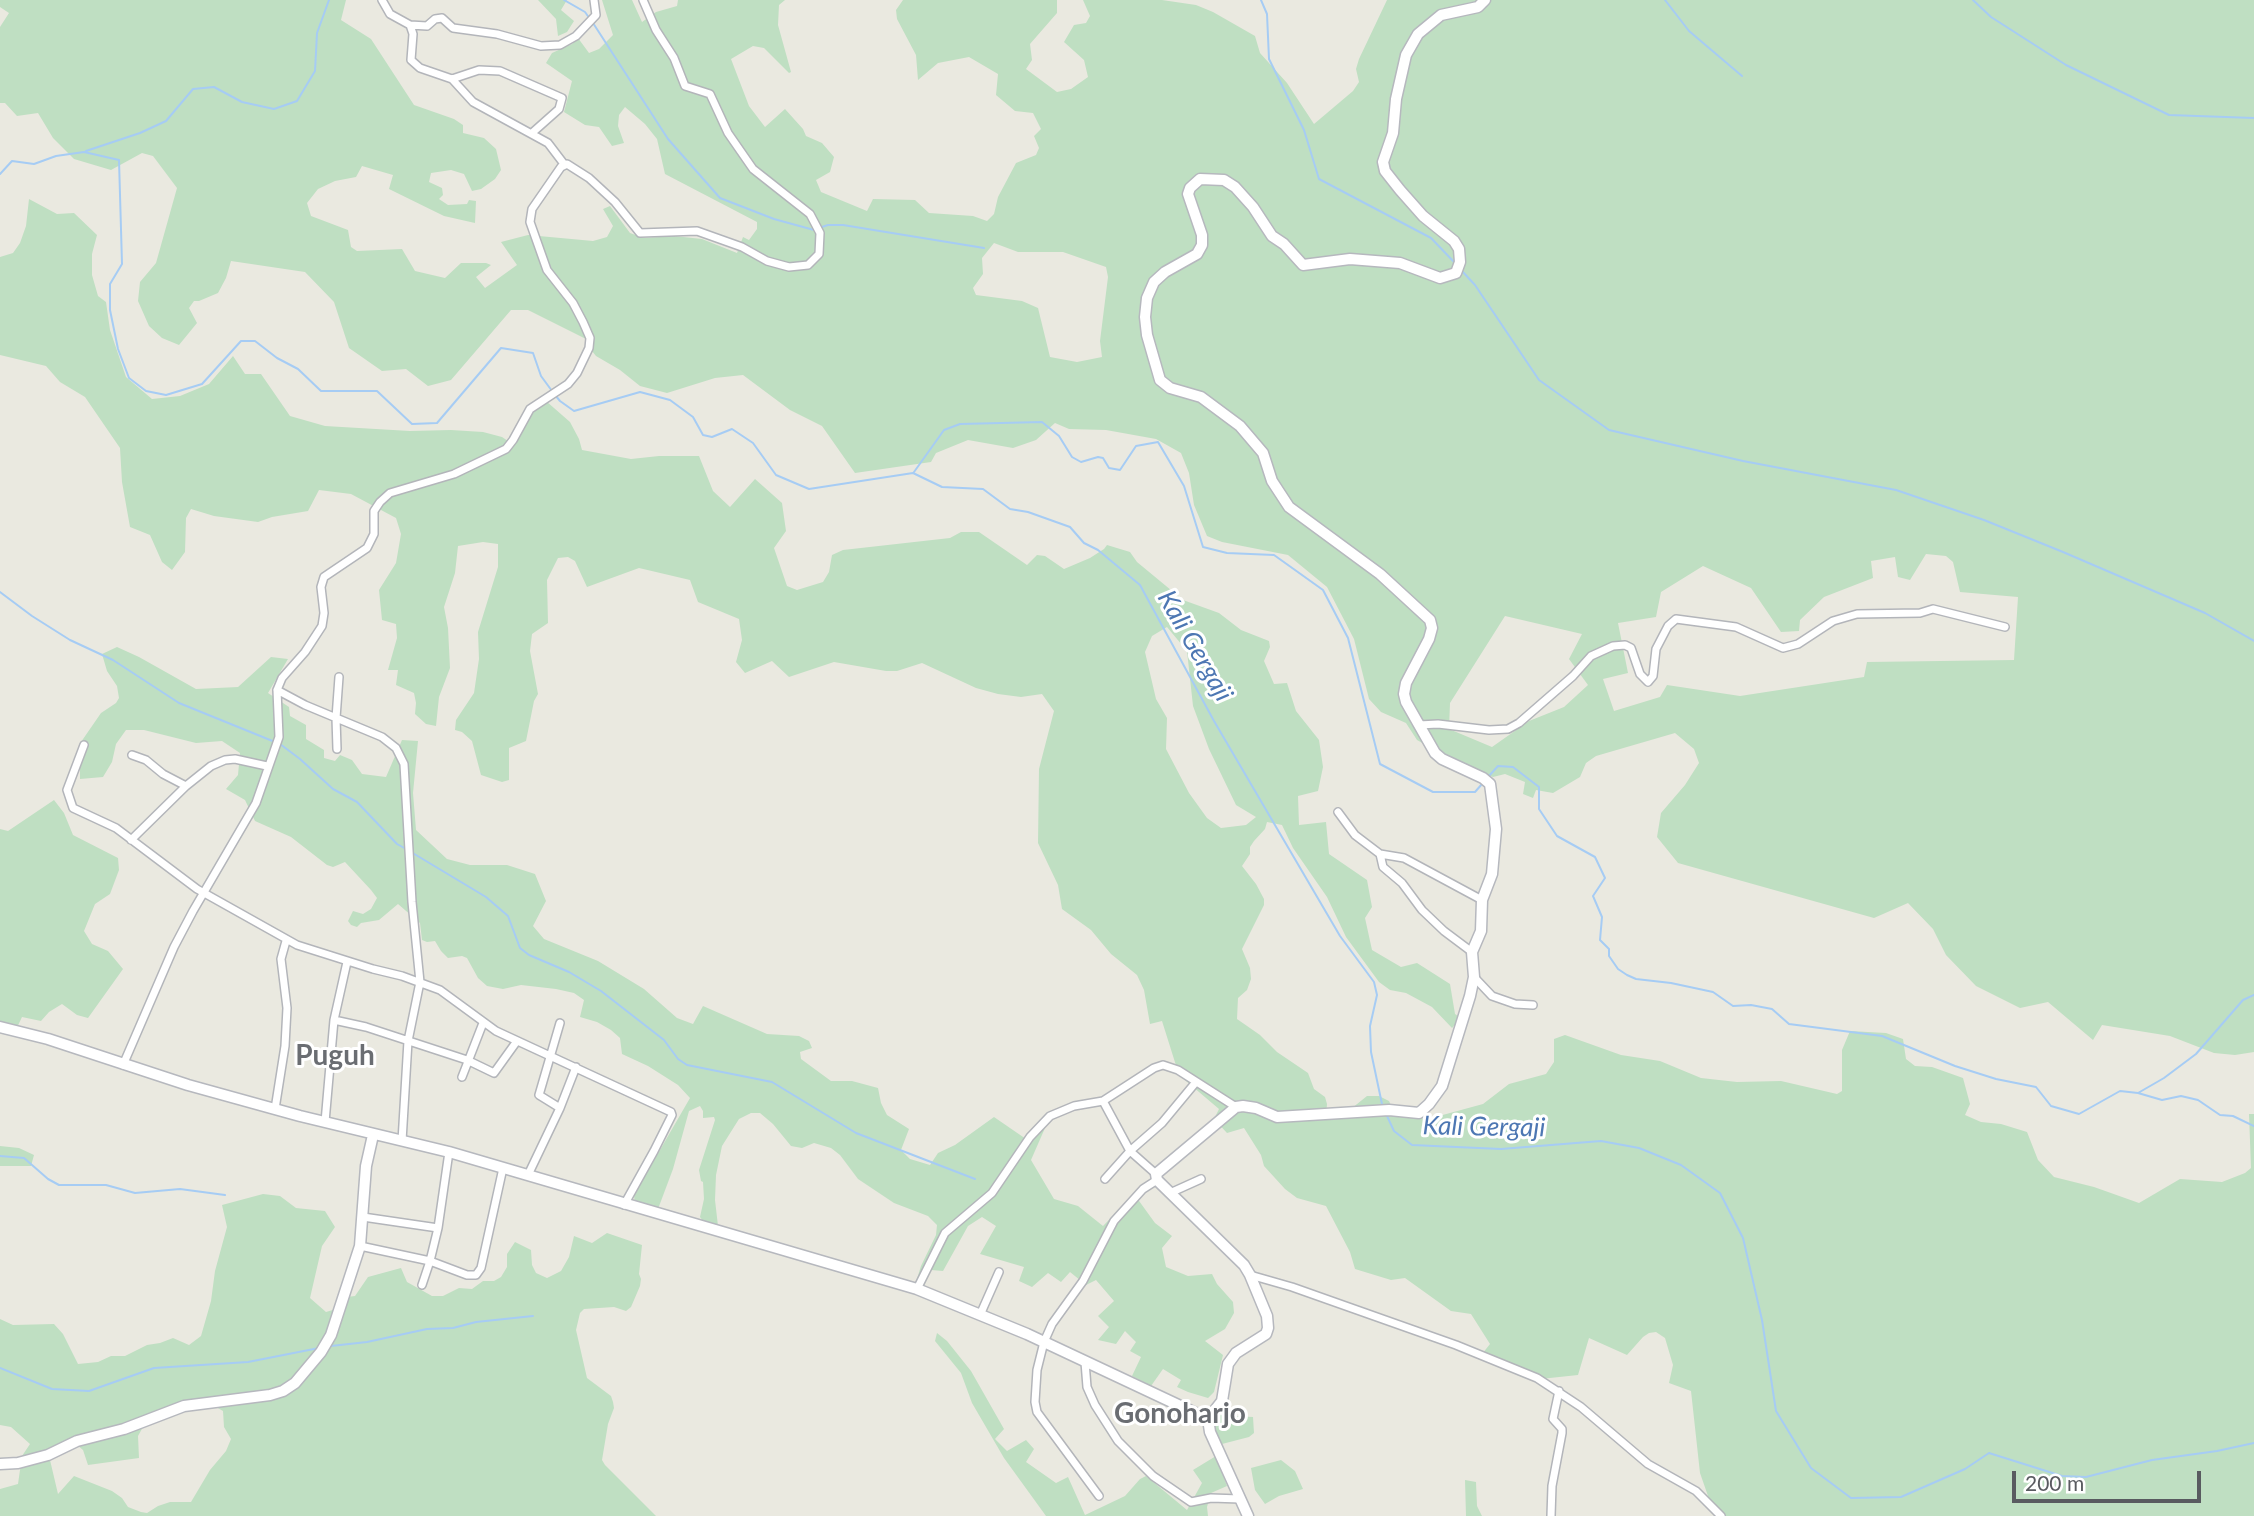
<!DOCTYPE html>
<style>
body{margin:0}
#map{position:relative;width:2254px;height:1516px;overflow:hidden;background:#eae9e0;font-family:Lato,sans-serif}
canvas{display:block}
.scale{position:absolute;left:2012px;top:1471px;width:189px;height:32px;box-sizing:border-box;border:4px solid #595b60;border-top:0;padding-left:9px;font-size:21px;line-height:24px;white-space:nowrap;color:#595b60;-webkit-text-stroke:5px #fff;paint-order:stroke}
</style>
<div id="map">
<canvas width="2254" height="1516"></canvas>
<div class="scale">200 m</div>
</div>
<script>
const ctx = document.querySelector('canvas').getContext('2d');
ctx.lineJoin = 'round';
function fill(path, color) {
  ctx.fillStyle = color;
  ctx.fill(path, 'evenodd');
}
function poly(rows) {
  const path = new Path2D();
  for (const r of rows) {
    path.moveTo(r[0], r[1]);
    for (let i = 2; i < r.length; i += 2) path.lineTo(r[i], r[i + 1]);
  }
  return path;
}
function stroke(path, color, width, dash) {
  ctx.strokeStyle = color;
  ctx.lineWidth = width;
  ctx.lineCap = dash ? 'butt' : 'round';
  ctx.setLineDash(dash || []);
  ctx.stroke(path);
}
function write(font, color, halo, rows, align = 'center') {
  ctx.font = font + ' Lato,sans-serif';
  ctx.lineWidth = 6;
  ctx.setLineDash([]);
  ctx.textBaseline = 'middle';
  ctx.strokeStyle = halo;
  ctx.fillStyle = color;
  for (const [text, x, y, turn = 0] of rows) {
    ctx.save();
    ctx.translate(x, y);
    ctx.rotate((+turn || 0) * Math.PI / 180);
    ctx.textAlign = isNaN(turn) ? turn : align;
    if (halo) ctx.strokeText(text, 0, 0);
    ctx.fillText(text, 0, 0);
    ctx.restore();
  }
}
const green = poly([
 [0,0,346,0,341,20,371,39,414,105,454,119,463,125,463,133,484,138,496,149,501,170,495,179,481,189,472,191,464,174,451,170,431,173,429,182,442,188,443,195,439,199,448,205,467,204,469,200,476,201,475,223,444,216,389,189,393,175,362,166,356,177,335,181,318,189,307,203,311,216,348,230,351,247,357,251,402,249,415,271,445,278,461,263,486,263,491,265,476,277,485,288,517,265,501,242,528,235,593,241,607,237,613,226,603,209,610,206,630,233,644,238,674,236,702,239,737,253,743,237,749,240,757,229,757,222,665,174,657,139,645,124,625,107,619,115,618,126,624,143,612,146,599,127,585,125,564,112,572,81,546,63,552,53,572,44,578,38,589,53,599,49,613,35,602,0,632,0,642,22,656,12,677,6,678,0,785,0,779,5,778,25,791,72,789,73,764,48,753,46,731,59,749,106,765,127,785,109,803,129,806,136,822,143,834,157,830,172,816,180,821,192,867,211,873,199,915,200,929,213,973,216,987,221,994,214,998,197,1016,163,1036,155,1039,148,1034,136,1041,129,1033,113,1015,111,996,95,998,74,969,57,938,63,918,80,916,55,897,19,896,10,903,0,1057,0,1057,13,1030,44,1032,60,1026,69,1057,92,1071,89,1088,77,1084,60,1064,42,1074,25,1086,23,1090,16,1083,0,1162,0,1196,5,1213,12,1255,36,1260,53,1287,83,1314,124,1353,91,1359,82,1356,69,1359,59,1387,0,2254,0,2254,1052,2235,1055,2214,1053,2170,1036,2102,1025,2093,1040,2048,1002,2020,1008,1976,986,1946,955,1933,929,1908,903,1874,918,1678,863,1657,837,1661,813,1685,785,1699,763,1694,749,1675,733,1596,756,1586,763,1580,777,1553,793,1536,790,1533,798,1523,794,1525,782,1505,774,1493,777,1451,759,1417,740,1406,723,1381,712,1369,699,1354,639,1327,587,1288,555,1222,542,1207,536,1194,505,1189,473,1181,453,1156,439,1106,430,1069,429,1055,423,1036,440,1013,448,968,440,936,453,931,462,855,473,822,426,790,410,743,375,715,378,667,393,640,386,620,370,596,356,592,351,592,342,528,310,511,310,451,380,428,386,406,369,382,371,349,348,334,302,305,272,231,261,226,278,218,293,199,301,194,301,189,308,197,323,179,345,162,338,149,326,138,301,140,282,156,263,177,188,153,156,142,153,111,170,74,159,53,138,38,113,17,116,5,103,0,103,0,27,9,13,0,7],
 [994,243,1018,252,1063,252,1106,267,1108,277,1100,341,1102,357,1077,362,1050,357,1038,308,1022,301,976,295,973,288,983,274,982,258],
 [1926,554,1946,556,1953,562,1960,592,2018,597,2014,660,1867,662,1864,677,1740,696,1667,685,1660,697,1614,711,1603,679,1628,673,1618,623,1656,617,1661,592,1703,566,1751,588,1781,632,1799,631,1800,620,1824,597,1873,578,1871,561,1895,557,1898,577,1910,580],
 [1505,616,1582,634,1569,659,1588,685,1564,707,1529,721,1492,747,1449,729,1450,703],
 [538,0,567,0,561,10,574,21,567,32,558,36,556,19],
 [29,199,57,214,74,213,97,235,92,254,92,275,98,296,106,302,110,330,126,377,152,399,180,396,209,384,233,356,245,374,261,374,290,416,325,426,410,431,451,430,483,432,502,437,514,445,531,412,546,401,570,422,579,439,582,450,631,459,659,456,699,456,713,491,730,507,755,479,782,503,786,531,774,548,787,586,797,590,823,582,829,572,832,555,843,550,950,538,961,532,979,532,1027,565,1037,555,1045,556,1064,569,1090,558,1104,549,1107,545,1130,552,1137,562,1183,600,1219,613,1241,630,1269,641,1270,647,1264,661,1274,684,1287,683,1296,711,1319,740,1323,767,1318,791,1298,796,1299,825,1326,822,1329,854,1367,880,1372,907,1365,918,1372,950,1401,967,1417,963,1450,984,1455,1014,1461,1018,1452,1028,1432,1007,1406,993,1390,990,1379,982,1346,937,1327,897,1293,848,1282,825,1267,822,1265,829,1254,841,1250,847,1250,854,1242,866,1256,884,1264,899,1264,905,1242,949,1250,968,1251,979,1247,990,1238,998,1237,1019,1260,1035,1277,1052,1308,1073,1314,1089,1325,1097,1327,1104,1326,1117,1341,1117,1367,1096,1379,1096,1389,1101,1396,1116,1428,1119,1483,1104,1509,1084,1546,1074,1554,1062,1554,1039,1565,1035,1621,1055,1660,1061,1701,1078,1737,1082,1781,1081,1837,1094,1842,1091,1842,1050,1850,1031,1886,1033,1903,1039,1906,1059,1915,1066,1932,1067,1963,1078,1970,1104,1965,1115,1981,1122,2001,1124,2027,1132,2038,1160,2054,1177,2094,1187,2139,1203,2180,1179,2222,1182,2245,1173,2251,1168,2249,1114,2254,1114,2254,1516,1715,1516,1700,1473,1691,1391,1669,1383,1673,1365,1665,1338,1656,1332,1649,1333,1643,1337,1627,1355,1589,1338,1578,1375,1531,1380,1517,1375,1504,1367,1478,1359,1490,1344,1471,1314,1451,1311,1405,1278,1391,1280,1355,1269,1350,1252,1326,1206,1297,1198,1285,1189,1264,1166,1261,1155,1244,1128,1227,1133,1214,1119,1219,1109,1179,1075,1162,1021,1150,1024,1144,990,1137,975,1111,954,1091,930,1062,909,1058,885,1038,843,1039,769,1054,711,1042,694,1021,697,998,694,976,688,922,663,897,671,886,671,834,662,789,677,772,661,745,673,736,662,742,640,739,619,698,602,690,580,639,568,587,587,575,561,568,557,558,558,547,580,548,623,532,634,530,651,538,694,534,701,526,741,509,748,509,780,502,782,481,775,472,741,462,732,455,730,456,720,474,693,479,659,478,632,498,567,498,544,483,542,458,546,455,573,444,607,448,628,450,668,439,697,436,726,426,724,415,714,416,703,414,693,396,685,398,670,388,670,397,638,396,624,382,620,379,590,396,563,401,534,396,518,351,494,319,490,308,511,272,517,258,522,214,516,191,509,186,518,185,552,172,570,162,562,150,535,130,527,122,482,120,448,85,397,60,382,46,366,0,355,0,257,13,253,20,243,26,226],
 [1167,627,1187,651,1193,706,1209,749,1236,805,1256,817,1246,825,1221,828,1207,818,1189,793,1166,749,1167,718,1156,699,1145,652,1152,636],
 [117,647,139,657,196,689,238,687,271,657,288,659,268,693,289,707,290,716,306,725,306,739,324,750,324,758,335,761,340,755,352,760,362,774,386,777,402,740,418,741,413,793,416,830,447,859,470,865,507,865,535,874,546,901,533,926,544,939,598,961,644,989,677,1018,693,1024,703,1006,767,1034,799,1036,809,1041,812,1048,800,1052,801,1059,831,1081,852,1081,878,1088,881,1103,887,1115,909,1129,901,1150,910,1159,930,1165,938,1153,955,1145,994,1117,1026,1139,1045,1128,1031,1160,1054,1199,1078,1206,1103,1226,1134,1194,1155,1223,1172,1236,1162,1248,1166,1267,1188,1276,1212,1274,1217,1284,1233,1302,1234,1313,1225,1329,1205,1341,1223,1355,1214,1392,1208,1398,1188,1392,1177,1387,1181,1380,1163,1369,1151,1386,1132,1376,1141,1357,1130,1351,1136,1342,1125,1331,1116,1344,1098,1340,1109,1327,1098,1316,1114,1301,1096,1280,1086,1285,1070,1272,1061,1282,1048,1273,1032,1287,1019,1281,1024,1267,980,1254,996,1226,982,1217,968,1226,943,1271,931,1270,923,1288,916,1282,921,1266,936,1235,937,1225,928,1216,894,1203,858,1179,840,1155,831,1148,814,1143,802,1148,791,1146,773,1124,760,1113,751,1113,739,1119,722,1146,716,1175,715,1200,718,1226,703,1221,700,1217,704,1199,703,1182,701,1181,699,1170,715,1120,714,1117,703,1118,703,1111,700,1106,689,1111,673,1169,658,1209,635,1205,634,1195,690,1098,678,1085,648,1066,622,1054,620,1038,611,1030,597,1022,580,1017,584,1000,574,993,556,989,521,985,503,989,487,986,478,978,467,958,462,956,448,958,441,951,435,941,427,942,422,940,420,923,398,904,379,920,361,923,357,927,351,925,348,921,353,911,363,914,371,909,377,898,371,890,345,862,333,867,327,865,291,837,255,821,245,800,226,789,238,775,240,753,222,741,196,743,144,730,126,730,116,744,112,762,103,777,80,779,80,766,85,750,81,742,101,713,116,703,119,698,117,686,107,671,102,654],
 [54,800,64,813,73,835,118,858,119,870,110,894,95,904,84,931,92,944,108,951,123,969,88,1018,77,1015,62,1004,49,1012,41,1021,22,1017,13,1036,0,1033,0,829,8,831],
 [0,1146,19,1148,34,1155,31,1166,0,1166],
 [263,1194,280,1196,296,1208,325,1211,335,1227,322,1246,310,1298,326,1312,336,1309,339,1298,355,1296,368,1277,401,1268,407,1282,432,1296,443,1296,459,1288,472,1289,483,1281,494,1281,501,1277,507,1267,507,1254,515,1242,531,1250,532,1265,536,1273,547,1278,561,1271,569,1257,574,1236,592,1243,607,1233,642,1245,639,1274,641,1279,640,1286,631,1307,626,1311,614,1307,584,1309,580,1313,576,1330,587,1378,611,1396,613,1402,614,1408,608,1424,602,1460,605,1465,656,1516,0,1516,0,1489,18,1484,22,1456,30,1444,11,1427,0,1425,0,1319,13,1325,54,1324,63,1334,78,1364,98,1362,111,1356,125,1356,147,1345,160,1343,173,1338,189,1345,201,1336,211,1301,215,1271,227,1227,222,1205],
 [187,1407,216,1407,223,1411,224,1427,231,1439,226,1451,210,1470,191,1502,170,1502,158,1506,147,1513,141,1512,128,1507,122,1498,112,1491,74,1476,58,1494,50,1460,77,1445,83,1450,88,1465,139,1458,138,1436,143,1427],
 [937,1333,947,1341,971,1371,1004,1429,995,1439,1007,1451,1026,1440,1034,1449,1026,1462,1056,1483,1068,1477,1085,1515,1125,1496,1140,1479,1146,1476,1187,1510,1202,1483,1193,1470,1216,1456,1227,1486,1211,1493,1207,1507,1208,1516,1046,1516,1004,1458,972,1403,961,1373,935,1341],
 [1217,1415,1253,1417,1254,1433,1249,1437,1222,1444,1214,1433,1212,1422],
 [1281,1460,1295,1471,1303,1489,1279,1496,1265,1504,1255,1490,1251,1468],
 [1465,1480,1476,1482,1477,1506,1482,1516,1466,1516]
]);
const stream = poly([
 [564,0,585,12,590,19],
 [1261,0,1267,14,1269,59,1304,130,1319,179,1431,238,1454,262],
 [1665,0,1689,31,1742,76],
 [1973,0,1991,17,2066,65,2169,115,2254,118],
 [593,23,668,139,720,198,774,219,814,230],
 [86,151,140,133,166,121,193,89,214,87,242,102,274,109,297,101,315,71,317,33,329,0],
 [0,174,12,161,34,164,56,156,84,152,119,160,122,264,110,284,110,310,118,349,129,378,146,391,166,395,202,384,241,341,255,341,277,358,298,369,321,391,377,391,412,424,437,423,501,348,533,353,541,376,552,391],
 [819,228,828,225,843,225,984,248],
 [1462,271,1475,285,1539,380,1609,430,1743,461,1896,490,1984,520,2063,552,2205,613,2254,641],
 [555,395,560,401,574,411,640,392,670,400,693,417,703,435,712,437,732,429,753,443,776,475,809,489,913,473,942,487,983,489,1010,509,1028,512,1070,527,1084,543,1098,550,1140,585,1214,721,1340,936,1374,982,1377,995,1370,1026,1371,1052,1382,1104],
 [914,472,944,430,960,424,1042,422,1059,436,1072,457,1081,462,1098,457,1103,458,1109,468,1120,470,1136,446,1158,442,1184,486,1203,547,1227,553,1274,555,1323,590,1348,638,1380,764,1433,792,1475,792,1482,784],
 [0,592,32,616,70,640,113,660,179,703,275,742],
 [280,744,300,759,333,789,357,802,397,844,406,849],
 [1488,777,1498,766,1513,767,1539,787,1539,809,1557,836,1595,857,1605,878,1593,896,1602,917,1600,940,1609,949,1609,956,1618,969,1627,975,1636,979,1671,983,1713,992,1733,1006,1751,1005,1772,1009,1789,1024,1882,1036,1955,1066,1996,1079,2036,1087,2051,1106,2079,1114,2120,1091,2138,1093,2164,1078,2196,1054,2243,1000,2254,995],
 [411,852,486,897,508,916,520,948,529,955,569,972,601,991,664,1040,678,1059,687,1065,772,1082,856,1133,975,1179],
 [2138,1093,2162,1100,2181,1096,2198,1100,2220,1115,2233,1116,2254,1126],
 [1387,1116,1394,1131,1412,1145,1501,1149,1601,1141,1639,1148,1681,1165,1720,1193,1743,1238,1762,1320,1776,1411,1811,1468,1851,1498,1901,1497,1965,1469,1989,1453,2062,1476,2086,1477,2152,1460,2217,1451,2254,1443],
 [0,1156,24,1158,48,1179,59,1185,106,1185,135,1193,180,1189,225,1195],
 [331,1346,367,1342,427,1329,453,1328,476,1322,533,1316],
 [0,1368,52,1389,89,1391,154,1368,248,1362,319,1348]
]);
const street = poly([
 [382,0,390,14,410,25,413,34,411,60,420,68,452,79,479,70,500,71,562,98,559,109,532,133],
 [410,25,427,26,435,19,442,18,453,28,497,34,541,46,560,45,576,36,596,15,594,0],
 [452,79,473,102,548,143,564,164],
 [277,690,305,705,382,737,396,748,404,764,412,902,420,982,408,1041,402,1141],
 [1419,725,1438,724,1489,730,1508,729,1519,723,1573,676,1591,656,1613,646,1625,645,1631,648,1640,674,1648,682,1653,676,1656,649,1668,626,1676,619,1736,627,1783,648,1798,644,1833,621,1857,614,1920,613,1933,609,2005,627],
 [84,745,67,790,73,808,116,828,197,889,297,945,373,969,402,976,440,990,496,1031,671,1112,672,1115,654,1151,624,1205],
 [337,749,336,718,339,677],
 [132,755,146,760,163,774,186,786],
 [1338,812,1355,835,1380,854,1383,867,1402,883,1422,910,1444,931,1472,952],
 [131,840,186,786,211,766,225,760,235,759,267,766],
 [1380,854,1404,858,1482,900],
 [1474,977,1492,996,1515,1004,1533,1005],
 [334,1020,366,1027,467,1060,494,1073,517,1041],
 [560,1023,539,1095,560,1108],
 [123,1065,174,947,193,911,256,803,279,737,277,690,282,678,305,652,322,626,324,613,321,587,324,577,367,548,374,534,374,511,380,502,390,493,454,474,506,449,513,440,530,409,568,384,577,373,589,348,590,338,583,322,573,303,547,270,530,222,532,209,561,167,567,164,589,178,615,202,640,233,697,231,742,247,767,261,789,267,808,265,819,254,820,233,810,214,753,169,728,133,710,94,685,86,674,58,656,30,643,0],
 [462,1077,483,1023],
 [1103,1101,1130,1151,1156,1174],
 [275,1109,285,1046,287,1008,281,959,286,941],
 [325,1122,334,1020,347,962],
 [528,1175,560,1108,576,1067],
 [1105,1179,1130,1151,1162,1123,1196,1082],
 [1170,1193,1201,1179],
 [363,1217,438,1228],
 [360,1246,430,1261,467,1275,476,1275,481,1268,503,1168],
 [1250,1275,1292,1287,1456,1345,1537,1378,1581,1407,1648,1464,1696,1491,1721,1516],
 [422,1285,430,1261,438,1228,449,1152],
 [917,1289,945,1233,992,1193,1030,1137,1050,1116,1074,1106,1103,1101,1154,1068,1163,1065,1178,1070,1236,1107],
 [980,1315,999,1272],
 [1085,1362,1087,1387,1095,1405,1118,1441,1153,1476,1191,1502,1211,1498,1240,1499],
 [1099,1496,1037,1412,1035,1402,1037,1370,1044,1342,1052,1324,1083,1281,1114,1221,1143,1189,1157,1180],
 [1551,1516,1552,1486,1562,1433,1562,1429,1553,1419,1559,1391]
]);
const secondary = poly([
 [0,1027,48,1039,188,1085,300,1116,449,1152,917,1289,1027,1334,1208,1419,1210,1432,1248,1516],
 [1208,1419,1222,1401,1228,1364,1236,1353,1266,1334,1268,1328,1267,1316,1250,1275,1244,1265,1157,1180,1156,1174,1236,1107,1243,1106,1256,1108,1277,1117,1389,1110,1419,1113,1429,1104,1442,1086,1470,996,1474,977,1472,952,1481,931,1482,900,1492,874,1496,829,1490,784,1483,778,1442,759,1435,753,1406,702,1404,694,1406,683,1429,639,1432,628,1430,620,1380,574,1289,507,1272,481,1263,453,1240,426,1201,397,1170,388,1160,380,1147,335,1145,317,1147,298,1154,282,1165,272,1197,254,1202,245,1202,235,1188,194,1190,188,1200,179,1224,180,1235,187,1253,207,1272,236,1284,244,1303,265,1350,259,1400,263,1440,278,1456,273,1460,262,1459,249,1454,241,1423,216,1400,190,1385,171,1383,162,1393,133,1396,99,1406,55,1418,34,1441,15,1478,7,1485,0],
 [0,1464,18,1463,48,1455,77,1441,124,1429,184,1406,270,1395,283,1391,295,1383,321,1352,331,1335,360,1246,366,1166,373,1135]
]);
const waterNames = [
 ["Kali Gergaji",1195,646,60],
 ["Kali Gergaji",1484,1127,1]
];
const quarterNames = [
 ["Puguh",335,1056],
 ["Gonoharjo",1180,1414]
];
fill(green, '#bfdfc2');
stroke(stream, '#a6ccf4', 2);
stroke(street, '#b3b5ba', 10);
stroke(secondary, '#b6b8be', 13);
stroke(street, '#fff', 7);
stroke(secondary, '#fff', 10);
write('italic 26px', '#4d77b3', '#fff', waterNames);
write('bold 28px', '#6a6d72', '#fff', quarterNames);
</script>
